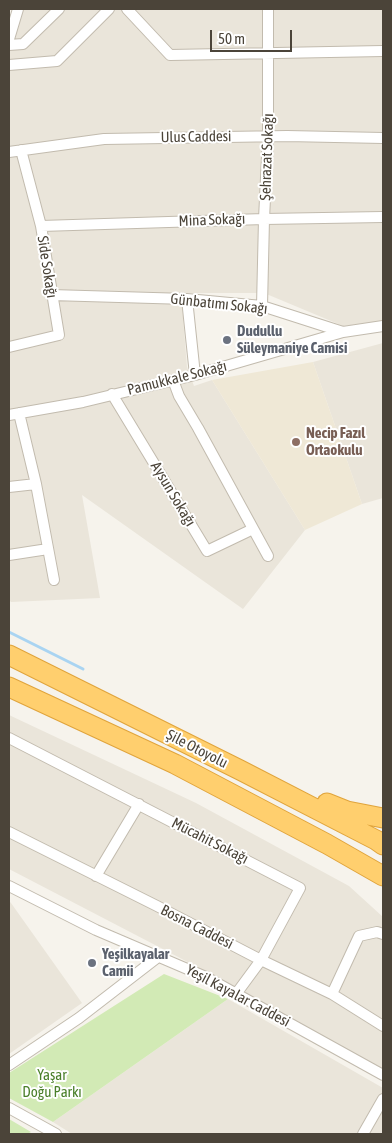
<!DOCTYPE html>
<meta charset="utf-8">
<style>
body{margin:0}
#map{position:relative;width:392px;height:1143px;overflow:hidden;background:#f6f3ec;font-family:"Asap Condensed",sans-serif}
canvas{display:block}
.frame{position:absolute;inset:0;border:10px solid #4b4439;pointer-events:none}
.scale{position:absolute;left:210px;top:30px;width:82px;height:22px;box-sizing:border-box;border:2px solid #4b4439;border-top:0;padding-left:6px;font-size:15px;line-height:18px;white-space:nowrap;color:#4b4439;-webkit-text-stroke:4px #fff;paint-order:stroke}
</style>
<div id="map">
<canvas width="392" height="1143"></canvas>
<div class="frame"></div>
<div class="scale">50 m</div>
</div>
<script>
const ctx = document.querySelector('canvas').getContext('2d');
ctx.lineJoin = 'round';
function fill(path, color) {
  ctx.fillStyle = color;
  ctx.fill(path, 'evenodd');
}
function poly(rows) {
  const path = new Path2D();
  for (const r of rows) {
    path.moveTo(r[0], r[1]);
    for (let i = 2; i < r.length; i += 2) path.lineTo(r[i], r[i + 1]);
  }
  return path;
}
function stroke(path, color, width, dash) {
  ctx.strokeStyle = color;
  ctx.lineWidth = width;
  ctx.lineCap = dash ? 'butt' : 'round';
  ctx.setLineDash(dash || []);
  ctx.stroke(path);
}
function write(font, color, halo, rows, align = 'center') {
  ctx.font = font + ' "Asap Condensed",sans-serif';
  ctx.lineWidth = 4;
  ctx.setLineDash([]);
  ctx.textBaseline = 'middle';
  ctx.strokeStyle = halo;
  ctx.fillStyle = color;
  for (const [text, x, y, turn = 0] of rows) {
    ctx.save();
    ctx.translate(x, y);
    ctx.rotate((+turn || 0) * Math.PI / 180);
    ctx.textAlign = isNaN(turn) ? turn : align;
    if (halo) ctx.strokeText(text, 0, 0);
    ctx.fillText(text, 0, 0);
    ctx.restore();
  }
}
const residential = poly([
 [15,9,383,9,383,321,343,326,264,293,181,293,187,367,194,386,212,380,305,530,243,609,82,495,100,598,11,602,9,600,9,33],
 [383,343,383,498,362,504,313,362],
 [9,715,196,803,349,886,383,917,383,1072,182,959,9,869],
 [9,901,11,903,82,1003,9,1054],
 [228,999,383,1088,383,1134,72,1134,53,1122]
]);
const education = poly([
 [313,362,362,504,305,530,212,380]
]);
const green = poly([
 [164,974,228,999,53,1122,9,1098,9,1073],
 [9,1119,31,1132,27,1134,9,1134]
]);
const stream = poly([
 [9,632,83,669]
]);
const street = poly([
 [127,9,170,55,383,51],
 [9,39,18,9],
 [9,45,23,44,59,9],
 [9,65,57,61,109,9],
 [9,152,104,139,287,136,383,138],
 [41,226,264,219,383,217],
 [51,295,187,299,262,306,343,332,383,326],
 [187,299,195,375],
 [262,306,264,219,268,136,268,9],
 [9,347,59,335,41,226,21,150],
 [173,380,179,396,198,428,268,556],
 [112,394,207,551,253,529],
 [19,413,36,484,54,580],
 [9,415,83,402,195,375,343,332],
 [9,487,36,484],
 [9,555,48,549],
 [9,738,300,888,261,960,236,994],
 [9,832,157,906,261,960,332,994,383,1026],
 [96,876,139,804],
 [9,886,96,930,206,977,383,1075],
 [332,994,359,936,377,932,383,934],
 [9,1065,79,1018,158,957],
 [9,1108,56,1134],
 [363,1134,383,1099]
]);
const highway = poly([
 [9,655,240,770,376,840,383,845],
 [9,687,175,764,327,844,383,876],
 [327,803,347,811,383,818]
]);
const markers = [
 [227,340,5,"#6b7280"],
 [296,442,5,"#8d6e63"],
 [92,963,5,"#6b7280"]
];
const streetNames = [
 ["Ulus Caddesi",196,137,-1],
 ["Şehrazat Sokağı",267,157,-88],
 ["Mina Sokağı",212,220,-2],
 ["Side Sokağı",47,267,81],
 ["Günbatımı Sokağı",219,304,6],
 ["Pamukkale Sokağı",177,378,-14],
 ["Aysun Sokağı",173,494,59],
 ["Şile Otoyolu",197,749,27],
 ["Mücahit Sokağı",210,841,27],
 ["Bosna Caddesi",197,927,27],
 ["Yeşil Kayalar Caddesi",238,996,28]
];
const worshipNames = [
 ["Dudullu",237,331],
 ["Süleymaniye Camisi",237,348],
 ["Yeşilkayalar",102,954],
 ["Camii",102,971]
];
const educationNames = [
 ["Necip Fazıl",306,433],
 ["Ortaokulu",306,450]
];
const parkNames = [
 ["Yaşar",52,1075],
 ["Doğu Parkı",52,1092]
];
fill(residential, '#eae5da');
fill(education, '#efe8d6');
fill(green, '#d2eab5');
stroke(stream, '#a9d4f2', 3);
stroke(street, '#c2bbae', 12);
stroke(highway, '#e0a43c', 21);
stroke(street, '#fff', 10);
stroke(highway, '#ffcf6e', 19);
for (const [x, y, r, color] of markers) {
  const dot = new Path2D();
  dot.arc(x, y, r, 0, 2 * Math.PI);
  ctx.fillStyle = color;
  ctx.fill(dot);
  stroke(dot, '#fff', 2);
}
write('15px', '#4b4439', '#fff', streetNames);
write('bold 15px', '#5b616d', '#fff', worshipNames, 'left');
write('bold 15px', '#785e54', '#fff', educationNames, 'left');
write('15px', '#4a7f2a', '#fff', parkNames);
</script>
